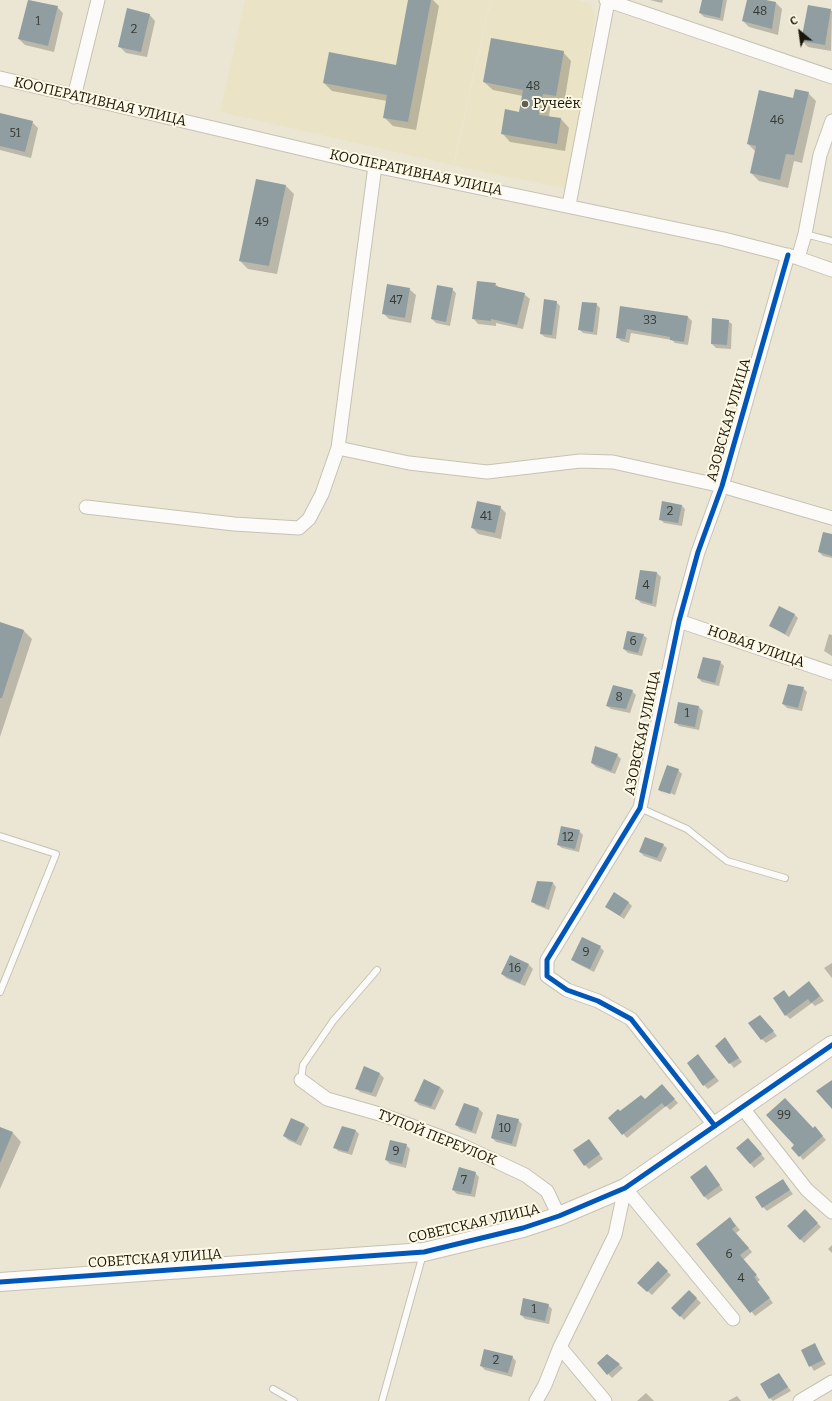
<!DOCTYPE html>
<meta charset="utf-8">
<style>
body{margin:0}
#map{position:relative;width:832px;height:1401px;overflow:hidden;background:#ebe6d4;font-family:Bitter,serif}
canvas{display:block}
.north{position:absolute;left:780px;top:12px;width:40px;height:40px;-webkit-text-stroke:3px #fef9e5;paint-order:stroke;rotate:331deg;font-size:11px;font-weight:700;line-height:16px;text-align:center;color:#181509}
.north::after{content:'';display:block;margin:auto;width:14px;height:18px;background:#181509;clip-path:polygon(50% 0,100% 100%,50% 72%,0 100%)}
</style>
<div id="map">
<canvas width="832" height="1401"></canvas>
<div class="north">С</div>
</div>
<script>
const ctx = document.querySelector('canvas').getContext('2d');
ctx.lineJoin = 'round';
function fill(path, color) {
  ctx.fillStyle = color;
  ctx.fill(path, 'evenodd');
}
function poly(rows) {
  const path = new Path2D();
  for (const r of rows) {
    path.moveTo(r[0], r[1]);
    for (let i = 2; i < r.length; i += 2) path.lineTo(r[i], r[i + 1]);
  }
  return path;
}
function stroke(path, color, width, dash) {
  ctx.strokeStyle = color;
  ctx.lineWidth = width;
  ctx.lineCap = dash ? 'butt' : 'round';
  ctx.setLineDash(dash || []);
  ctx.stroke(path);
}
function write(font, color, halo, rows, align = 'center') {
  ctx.font = font + ' Bitter,serif';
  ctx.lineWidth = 4;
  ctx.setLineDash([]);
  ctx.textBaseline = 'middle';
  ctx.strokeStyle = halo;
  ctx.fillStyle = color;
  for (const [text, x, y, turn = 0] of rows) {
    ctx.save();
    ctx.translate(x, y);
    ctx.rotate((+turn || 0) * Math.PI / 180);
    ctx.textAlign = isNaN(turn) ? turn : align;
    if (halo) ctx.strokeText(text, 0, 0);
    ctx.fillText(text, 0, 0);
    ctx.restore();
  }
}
const built = poly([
 [245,0,490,0,453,165,220,112],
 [491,0,577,0,591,4,595,17,567,189,454,166]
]);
const shadow = poly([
 [29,0,57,7,63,13,54,52,25,45,19,39],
 [409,0,433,0,439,6,416,130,393,126,384,117,387,101,332,91,324,83,397,66],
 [650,0,663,0,662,3],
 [703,0,727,0,723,21,704,17,700,13],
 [748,0,762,0,776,3,782,9,778,35,749,27,743,21],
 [808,6,832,11,831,51,808,47,802,41],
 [149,14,155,21,147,57,126,53,120,47],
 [563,52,571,61,564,104,551,101,549,117,561,119,569,128,565,151,510,142,502,133,520,113,523,96,493,90,484,82],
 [808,93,816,101,802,163,794,161,788,188,759,181,751,173,756,152,748,144,794,99],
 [0,114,32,122,38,128,31,158,0,150],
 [286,186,294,194,277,274,248,269,240,261],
 [495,284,500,288,524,294,530,299,523,329,496,323,496,326,478,324,473,318],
 [409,289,416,295,411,323,389,319,383,313],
 [452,289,456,293,450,326,436,323,432,319],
 [556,302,560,306,556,339,545,337,541,334],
 [596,304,600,308,597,335,583,333,579,329],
 [621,307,688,317,692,321,688,345,675,343,672,340,631,333,629,343,621,341,617,337],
 [728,321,732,324,731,349,716,348,712,344],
 [681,505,685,509,682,526,664,523,660,519],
 [500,507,506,513,501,539,478,534,472,527],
 [832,535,832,558,823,556,819,552],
 [641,571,657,573,661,577,656,607,641,603,637,599],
 [794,614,798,618,789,637,770,626],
 [0,623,24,631,32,639,0,737],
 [829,634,832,635,832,656,824,651],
 [643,635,647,638,642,656,628,653,624,649],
 [720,662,724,666,719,686,702,682,698,678],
 [803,688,807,692,802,711,787,708,783,704],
 [632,691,636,695,630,713,611,709,607,706],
 [699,707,703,711,699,730,679,726,675,722],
 [617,755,621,759,615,774,596,767,592,763],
 [678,770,682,774,675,795,662,790,662,793,674,797,663,793,659,790],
 [579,831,583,835,579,852,562,848,558,845],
 [663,845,667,848,661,862,644,856,640,852],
 [538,882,553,883,556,887,549,910,536,905,532,901],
 [628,902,632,906,624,919,606,907],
 [600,947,604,951,594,972,576,963,572,959],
 [832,963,832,978,824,968],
 [529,965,533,969,525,986,506,978,502,974],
 [813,986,824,1001,815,1006,812,1003,790,1019,786,1015,789,998],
 [764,1020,777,1036,766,1043,762,1039],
 [725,1039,742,1062,734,1068,716,1046],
 [698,1055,719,1081,708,1089,704,1085],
 [364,1068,380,1074,384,1078,376,1097,360,1092,356,1088],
 [424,1081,440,1087,444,1091,435,1110,419,1105,415,1101],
 [666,1090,678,1103,670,1110,666,1106,627,1138,609,1118],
 [479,1109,483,1113,476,1134,460,1129,456,1125],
 [292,1120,305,1125,309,1128,301,1146,288,1140,284,1136],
 [518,1120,522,1124,516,1147,496,1142,492,1138],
 [0,1128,13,1133,21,1142,0,1189],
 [813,1129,819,1132,826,1140,803,1160,800,1156],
 [355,1130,359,1134,352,1155,338,1151,334,1147],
 [589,1140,603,1159,589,1169,585,1165],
 [752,1143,765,1159,754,1168,737,1148],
 [406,1145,410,1149,406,1168,390,1164,386,1160],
 [710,1171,723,1190,708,1200,704,1196],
 [475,1173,479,1177,475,1197,457,1194,453,1190],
 [783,1181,793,1194,767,1211,763,1207],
 [805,1210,821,1227,804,1243,788,1226],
 [734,1223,740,1230,736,1233,752,1252,743,1260,760,1280,757,1282,773,1303,755,1316,698,1244],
 [832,1245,832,1253,828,1249],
 [658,1263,671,1275,652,1295,639,1283],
 [689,1291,701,1303,684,1320,673,1308],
 [548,1305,552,1309,549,1324,525,1319,521,1315],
 [814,1345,826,1364,814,1371,802,1351],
 [607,1355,623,1368,612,1378,598,1363],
 [512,1357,516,1361,512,1377,485,1370,481,1366],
 [779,1374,791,1391,773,1401,770,1398],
 [646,1393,654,1401,637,1401],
 [737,1396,741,1401,728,1401]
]);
const building = poly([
 [28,0,58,6,48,46,18,39],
 [408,0,431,0,408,122,383,118,387,95,323,83,329,52,396,65],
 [702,0,723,0,720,18,699,13],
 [747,0,766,0,776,2,772,29,742,21],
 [808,5,831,9,825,45,801,41],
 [127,8,150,14,141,52,118,47],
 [491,38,564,51,556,96,543,94,539,115,561,118,557,144,501,134,505,109,519,112,523,90,483,82],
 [795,89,809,92,794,155,786,154,780,180,750,173,756,146,747,144,759,90,793,98],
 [0,113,33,121,25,152,0,146],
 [256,179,286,185,269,266,239,261],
 [477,281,496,283,495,286,525,293,517,325,491,319,491,321,472,319],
 [387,284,410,288,405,318,382,314],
 [437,285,453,288,446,322,431,319],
 [544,299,557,301,552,335,540,334],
 [582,302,597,303,593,332,578,330],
 [620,306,688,316,684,342,670,340,670,337,627,329,625,339,616,338],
 [712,318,729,320,727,345,711,344],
 [477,501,501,506,495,533,471,528],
 [662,501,682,505,678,523,659,520],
 [823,532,832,534,832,556,818,552],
 [640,570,657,572,652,604,635,599],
 [779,606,795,614,785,634,769,626],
 [0,622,24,630,2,698,0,698],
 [627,631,644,634,638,653,623,649],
 [703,657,721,661,715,683,697,678],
 [788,684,804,687,798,708,782,704],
 [613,685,633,690,626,709,606,706],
 [678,702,699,706,695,727,674,723],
 [595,746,618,754,611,771,591,763],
 [667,765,679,769,670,794,658,790],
 [561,826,580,830,575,849,557,845],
 [645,837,664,844,657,858,639,852],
 [537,881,553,882,545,907,531,902],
 [614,892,629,902,620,916,605,907],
 [582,937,601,946,590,969,571,960],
 [510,955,529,964,520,983,501,974],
 [809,981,820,996,811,1003,808,999,785,1016,773,998,784,990,789,997],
 [760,1015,774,1031,761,1040,748,1023],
 [725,1037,739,1058,729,1064,715,1046],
 [698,1054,715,1077,703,1086,687,1063],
 [364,1066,380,1073,372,1093,355,1089],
 [424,1079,440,1087,431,1107,414,1101],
 [832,1080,832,1109,816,1091],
 [662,1084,675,1099,665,1107,662,1103,622,1135,608,1118,618,1109,620,1111,641,1095,645,1099],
 [785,1098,813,1128,815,1126,823,1136,799,1157,791,1148,794,1145,766,1115],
 [464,1103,479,1108,472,1131,455,1125],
 [497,1114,519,1119,512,1144,491,1138],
 [291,1118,305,1124,296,1142,283,1136],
 [342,1126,356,1130,348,1152,333,1148],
 [0,1127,13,1132,0,1163],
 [748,1138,762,1154,750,1164,736,1148],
 [589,1139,600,1154,584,1166,573,1150],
 [390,1140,407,1144,402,1164,385,1160],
 [706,1165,720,1185,704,1197,690,1177],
 [459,1167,476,1172,471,1194,452,1190],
 [783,1179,790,1190,762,1208,755,1197],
 [805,1209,818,1223,800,1240,787,1226],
 [730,1217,736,1226,732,1229,749,1248,740,1255,757,1275,754,1277,770,1298,750,1313,696,1244],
 [658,1261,668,1271,647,1292,637,1283],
 [689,1290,697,1298,680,1317,671,1308],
 [523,1298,549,1304,545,1321,520,1315],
 [815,1343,823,1360,809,1367,801,1350],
 [484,1349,513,1356,508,1373,480,1366],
 [607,1354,620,1364,607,1375,597,1363],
 [779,1373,788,1387,769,1399,760,1384]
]);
const lane = poly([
 [805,234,832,241],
 [640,808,687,829,727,861,785,878],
 [0,836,56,854,0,992],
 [301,1080,303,1065,333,1021,377,970],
 [273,1389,294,1401],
 [382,1401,423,1254]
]);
const street = poly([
 [606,0,832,77],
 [0,78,375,166,724,239,798,258,832,270],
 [74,97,98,0],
 [569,205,608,1],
 [798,258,805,234,820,155,832,121],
 [338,448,409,463,487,472,580,461,613,462,722,486,832,518],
 [86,507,234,524,299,528,309,519,322,494,338,448,375,166],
 [679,621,832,673],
 [301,1080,327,1099,383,1115,457,1143,525,1175,547,1191,559,1216],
 [741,1106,807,1190,832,1212],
 [715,1126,631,1019,598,1001,567,990,547,976,547,960,640,808,679,621,698,552,722,486,788,255],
 [625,1188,733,1319],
 [560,1347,605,1401],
 [536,1401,545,1385,560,1347,615,1235,625,1188],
 [800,1401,832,1382]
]);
const secondary = poly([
 [0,1282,424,1252,523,1228,559,1216,625,1188,832,1045]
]);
const cycleway = poly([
 [715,1126,631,1019,598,1001,567,990,547,976,547,960,640,808,679,621,698,552,722,486,788,255],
 [0,1282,424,1252,523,1228,559,1216,625,1188,832,1045]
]);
const markers = [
 [525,104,4,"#625e50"]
];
const numberNames = [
 ["48",760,12],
 ["1",38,22],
 ["2",134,30],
 ["48",533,87],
 ["46",777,121],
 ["51",15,134],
 ["49",262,223],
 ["47",396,301],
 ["33",650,321],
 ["2",670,512],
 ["41",486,517],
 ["4",646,586],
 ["6",633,642],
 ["8",619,698],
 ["1",687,714],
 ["12",568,838],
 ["9",586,953],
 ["16",515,969],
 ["99",784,1116],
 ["10",505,1129],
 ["9",396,1152],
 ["7",464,1181],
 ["6",729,1255],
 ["4",741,1279],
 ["1",534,1310],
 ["2",496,1361]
];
const streetNames = [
 ["КООПЕРАТИВНАЯ УЛИЦА",100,102,13],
 ["КООПЕРАТИВНАЯ УЛИЦА",416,173,12],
 ["АЗОВСКАЯ УЛИЦА",729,420,-74],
 ["НОВАЯ УЛИЦА",756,647,19],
 ["АЗОВСКАЯ УЛИЦА",643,733,-78],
 ["ТУПОЙ ПЕРЕУЛОК",437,1138,22],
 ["СОВЕТСКАЯ УЛИЦА",474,1224,-13],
 ["СОВЕТСКАЯ УЛИЦА",155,1259,-4]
];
const poiNames = [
 ["Ручеёк",533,104]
];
fill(built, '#eae3c5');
fill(shadow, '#0003');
fill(building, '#919ea1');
stroke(lane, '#c6c2b4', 8);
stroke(street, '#c6c2b4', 15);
stroke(secondary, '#c6c2b4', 20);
stroke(lane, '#fcfbf9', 6);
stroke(street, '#fcfbf9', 13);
stroke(secondary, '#fcfbf9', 18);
stroke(cycleway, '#0057b8', 5);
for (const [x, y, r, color] of markers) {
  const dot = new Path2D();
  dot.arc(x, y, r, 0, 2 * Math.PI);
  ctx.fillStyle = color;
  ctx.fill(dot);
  stroke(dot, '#fef9e5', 1.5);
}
write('12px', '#36372f', null, numberNames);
write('14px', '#181509', '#fef9e5', streetNames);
write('14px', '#181509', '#fef9e5', poiNames, 'left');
</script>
